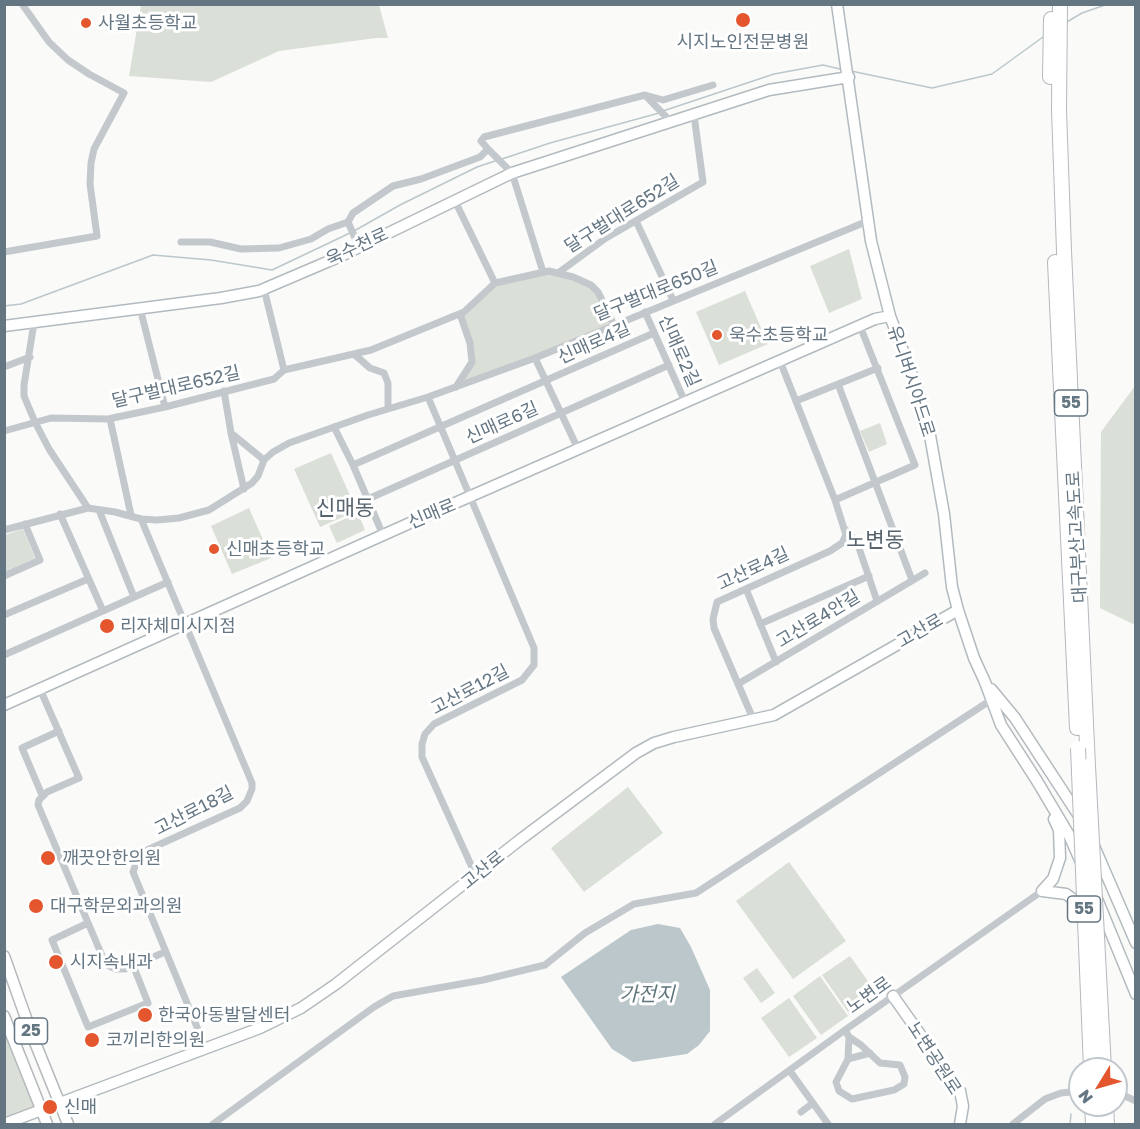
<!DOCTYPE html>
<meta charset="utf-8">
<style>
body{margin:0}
#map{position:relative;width:1140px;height:1129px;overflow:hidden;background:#fafaf8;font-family:"Golos Text",sans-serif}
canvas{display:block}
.frame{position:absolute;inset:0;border:6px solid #657683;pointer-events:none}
.north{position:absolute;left:1068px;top:1057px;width:60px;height:60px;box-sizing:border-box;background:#fff;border:2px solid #c1c8cd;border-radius:50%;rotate:233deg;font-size:16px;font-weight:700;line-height:24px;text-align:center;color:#657683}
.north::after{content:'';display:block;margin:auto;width:21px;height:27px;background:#e4572e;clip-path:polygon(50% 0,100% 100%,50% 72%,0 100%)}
</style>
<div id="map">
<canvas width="1140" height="1129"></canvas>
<div class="frame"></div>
<div class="north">N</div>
</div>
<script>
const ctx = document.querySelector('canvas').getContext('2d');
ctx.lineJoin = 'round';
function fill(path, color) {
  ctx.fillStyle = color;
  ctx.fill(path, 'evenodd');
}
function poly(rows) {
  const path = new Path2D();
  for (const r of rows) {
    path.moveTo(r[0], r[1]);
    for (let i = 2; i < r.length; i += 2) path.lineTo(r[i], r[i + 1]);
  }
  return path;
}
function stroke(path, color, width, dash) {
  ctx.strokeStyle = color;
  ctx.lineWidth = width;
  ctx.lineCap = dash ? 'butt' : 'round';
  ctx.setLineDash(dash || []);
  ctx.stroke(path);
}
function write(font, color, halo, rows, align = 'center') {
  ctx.font = font + ' "Golos Text","Noto Sans KR",sans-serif';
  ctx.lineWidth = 6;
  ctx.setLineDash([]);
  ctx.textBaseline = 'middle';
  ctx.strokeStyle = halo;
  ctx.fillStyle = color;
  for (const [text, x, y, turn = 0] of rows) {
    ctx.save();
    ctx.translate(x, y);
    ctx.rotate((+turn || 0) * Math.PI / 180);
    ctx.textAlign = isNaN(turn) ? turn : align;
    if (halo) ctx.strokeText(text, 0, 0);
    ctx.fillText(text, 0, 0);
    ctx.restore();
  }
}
const green = poly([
 [141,5,379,5,388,38,376,38,279,51,211,82,129,76],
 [849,249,862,299,829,313,810,266],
 [549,271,591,285,614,325,460,385,472,362,461,316,495,283],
 [745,291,768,344,719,365,696,312],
 [1135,386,1136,623,1133,624,1100,608,1101,432],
 [880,423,887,444,869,452,860,431],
 [331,453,357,511,320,527,294,469],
 [249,508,271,558,232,574,211,526],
 [358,513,365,530,337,543,329,526],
 [23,529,35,558,5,572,5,535],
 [628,787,663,833,584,892,551,848],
 [789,862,846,941,793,979,736,901],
 [850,956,878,995,850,1015,822,975],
 [757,968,775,993,761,1003,743,978],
 [820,976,848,1016,821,1035,793,996],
 [789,998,817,1038,789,1057,761,1018],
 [4,1016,42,1111,4,1124]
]);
const water = poly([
 [658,924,680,928,691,947,710,990,710,1031,699,1045,687,1054,633,1062,612,1049,561,977,631,930]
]);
const stream = poly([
 [1065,23,1082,13,1108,4],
 [851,71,932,88,992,74,1043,37],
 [663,111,774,74,823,65,840,69],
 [502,159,550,143,659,113],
 [354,231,400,205,477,167,495,161],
 [4,306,21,304,153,255,211,260,272,270,350,233],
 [1070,1124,1071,1114]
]);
const street = poly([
 [646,96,671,122],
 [488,149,512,173,543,272],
 [455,201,495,283],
 [636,221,673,300],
 [348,222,359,247],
 [181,242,210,242,241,249,279,248,311,239,328,229,348,222,353,213,393,186,421,179,480,157,488,149,481,141,484,137,645,95,663,100,713,85],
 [4,252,97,236,90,184,91,163,94,149,124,93,89,74,68,60,49,42,22,4],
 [558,273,606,238,703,182,694,115],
 [264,289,284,370,371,350,464,312,495,283,549,271,573,277,591,285,598,292,614,325],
 [140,308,165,407],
 [645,312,685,402],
 [34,323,24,385,24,396,35,422,49,449,88,508],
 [354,354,370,368,384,373,388,383,388,408],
 [535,358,578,449],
 [4,367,30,357],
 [838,384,912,580],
 [456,387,472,362,470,343,460,314],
 [224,391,231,433,264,460],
 [428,397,534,648,534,665,522,680,434,724,425,734,422,744,422,757,476,876],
 [796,401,878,368],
 [110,419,131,515],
 [334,427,353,465,383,535],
 [4,431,51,418,108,419,165,407,274,379,284,370],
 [231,433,244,489],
 [353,465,654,333],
 [368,499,669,365],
 [835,500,915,465,860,326],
 [99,510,134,597],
 [60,514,103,611],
 [141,519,252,783,252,789,247,801,240,808,145,851,138,858,133,872,206,1049],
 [4,530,88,508,115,512,141,519,157,520,179,518,209,510,252,483,258,476,264,460,273,452,289,443,368,415,428,397,535,358,868,221],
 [846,530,857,542,877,601],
 [4,576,40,560,25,524],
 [746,589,776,662],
 [4,615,88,579],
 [760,624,869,576],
 [4,655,168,582],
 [738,684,925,573],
 [40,689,79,778,47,792,39,800,38,805,103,958,109,966,116,969,125,969,165,952],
 [754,721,714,628,713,619,717,602,830,551,842,543,846,535,835,500,780,361],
 [42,795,22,748,59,731],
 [88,923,52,940,88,1027,148,1003,133,965],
 [845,1030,849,1037,848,1059,836,1082,839,1091,852,1099,894,1090,904,1084,905,1077,900,1065,880,1063,861,1045,849,1037],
 [848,1059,870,1053],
 [790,1071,828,1124],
 [1116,1092,1136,1101],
 [801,1112,813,1103],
 [213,1124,374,1007,393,996,483,980,545,965,585,933,634,904,696,893,991,700],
 [715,1124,845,1030,1042,891],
 [1013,1124,1045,1099,1061,1093,1080,1091]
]);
const secondary = poly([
 [837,4,871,241,890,316,920,396,929,430,944,514,952,587,958,610,974,658,985,682,1001,725,1037,781,1069,835,1080,860],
 [4,326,221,298,259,291,341,256,512,173,769,90,849,77],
 [991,689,1015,718,1081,819],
 [4,705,430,514,875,319,890,316],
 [1054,819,1059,830,1060,858,1053,879,1042,891,1066,894,1088,910],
 [1094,846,1136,943],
 [1097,899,1136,994],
 [893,996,960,1091,963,1106,960,1124],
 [4,1124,260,1028,301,1008,336,984,521,839,636,753,654,743,674,737,774,715,958,610]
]);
const primary = poly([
 [4,956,32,1035,68,1124],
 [4,1016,47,1124]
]);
const highway = poly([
 [1060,4,1059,110,1064,251,1088,766],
 [1050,77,1051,19],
 [1055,262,1077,728],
 [1092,1105,1093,1124],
 [1106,1105,1107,1124]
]);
const highwayBridge = poly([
 [1078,748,1091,1069],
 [1088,766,1104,1069]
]);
const markers = [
 [743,20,8,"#e4572e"],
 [86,23,6,"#e4572e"],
 [717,335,6,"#e4572e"],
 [214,549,6,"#e4572e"],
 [107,626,8,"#e4572e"],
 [48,858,8,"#e4572e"],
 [36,906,8,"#e4572e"],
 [56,962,8,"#e4572e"],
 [145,1015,8,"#e4572e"],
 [92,1040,8,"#e4572e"],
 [50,1107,8,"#e4572e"]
];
const shields = [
 [1071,403,33],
 [1084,909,33],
 [31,1031,33]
];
const shieldNames = [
 ["55",1071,403],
 ["55",1084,909],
 ["25",31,1031]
];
const poiNames = [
 ["사월초등학교",98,23],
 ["시지노인전문병원",743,42,"center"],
 ["욱수초등학교",729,335],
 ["신매초등학교",226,549],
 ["리자체미시지점",120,626],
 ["깨끗안한의원",62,858],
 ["대구학문외과의원",50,906],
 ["시지속내과",70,962],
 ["한국아동발달센터",158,1015],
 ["코끼리한의원",106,1040],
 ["신매",64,1107]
];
const streetNames = [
 ["달구벌대로652길",622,214,-32],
 ["욱수천로",357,247,-25],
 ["달구벌대로650길",656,291,-22],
 ["신매로4길",594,343,-24],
 ["신매로2길",679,351,66],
 ["유니버시아드로",911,381,72],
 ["달구벌대로652길",176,387,-13],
 ["신매로6길",502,423,-24],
 ["신매로",432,514,-23],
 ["대구부산고속도로",1077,537,-93],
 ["고산로4길",753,569,-25],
 ["고산로4안길",818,619,-31],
 ["고산로",920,631,-30],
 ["고산로12길",470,690,-28],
 ["고산로18길",194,811,-27],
 ["고산로",483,870,-39],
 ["노변로",869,995,-35],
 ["노변공원로",934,1058,57]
];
const waterNames = [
 ["가전지",647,995]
];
const quarterNames = [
 ["신매동",345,508],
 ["노변동",875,540]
];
fill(green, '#dadfd7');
fill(water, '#bbc7cb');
stroke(stream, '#bbc7cb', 1.5);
stroke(secondary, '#b3babf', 13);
stroke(primary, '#b5babe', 13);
stroke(highway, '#b4b9bd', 16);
stroke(street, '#c3c8cc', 7);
stroke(secondary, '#fff', 10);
stroke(primary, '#fff', 10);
stroke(highway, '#fff', 14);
stroke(highwayBridge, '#b4b9bd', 16, []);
stroke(highwayBridge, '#fff', 14);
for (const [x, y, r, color] of markers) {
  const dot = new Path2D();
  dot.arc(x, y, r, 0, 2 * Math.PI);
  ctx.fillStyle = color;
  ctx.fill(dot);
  stroke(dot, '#fff', 2);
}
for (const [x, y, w] of shields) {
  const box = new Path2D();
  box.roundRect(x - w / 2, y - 13, w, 26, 4.5);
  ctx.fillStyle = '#fff';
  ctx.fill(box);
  stroke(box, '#657683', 1.5);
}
write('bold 16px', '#657683', null, shieldNames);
write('18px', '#657683', '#fff', poiNames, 'left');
write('18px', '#657683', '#fff', streetNames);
write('italic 20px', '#60757c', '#fff', waterNames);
write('21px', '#57646e', '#fff', quarterNames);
</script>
